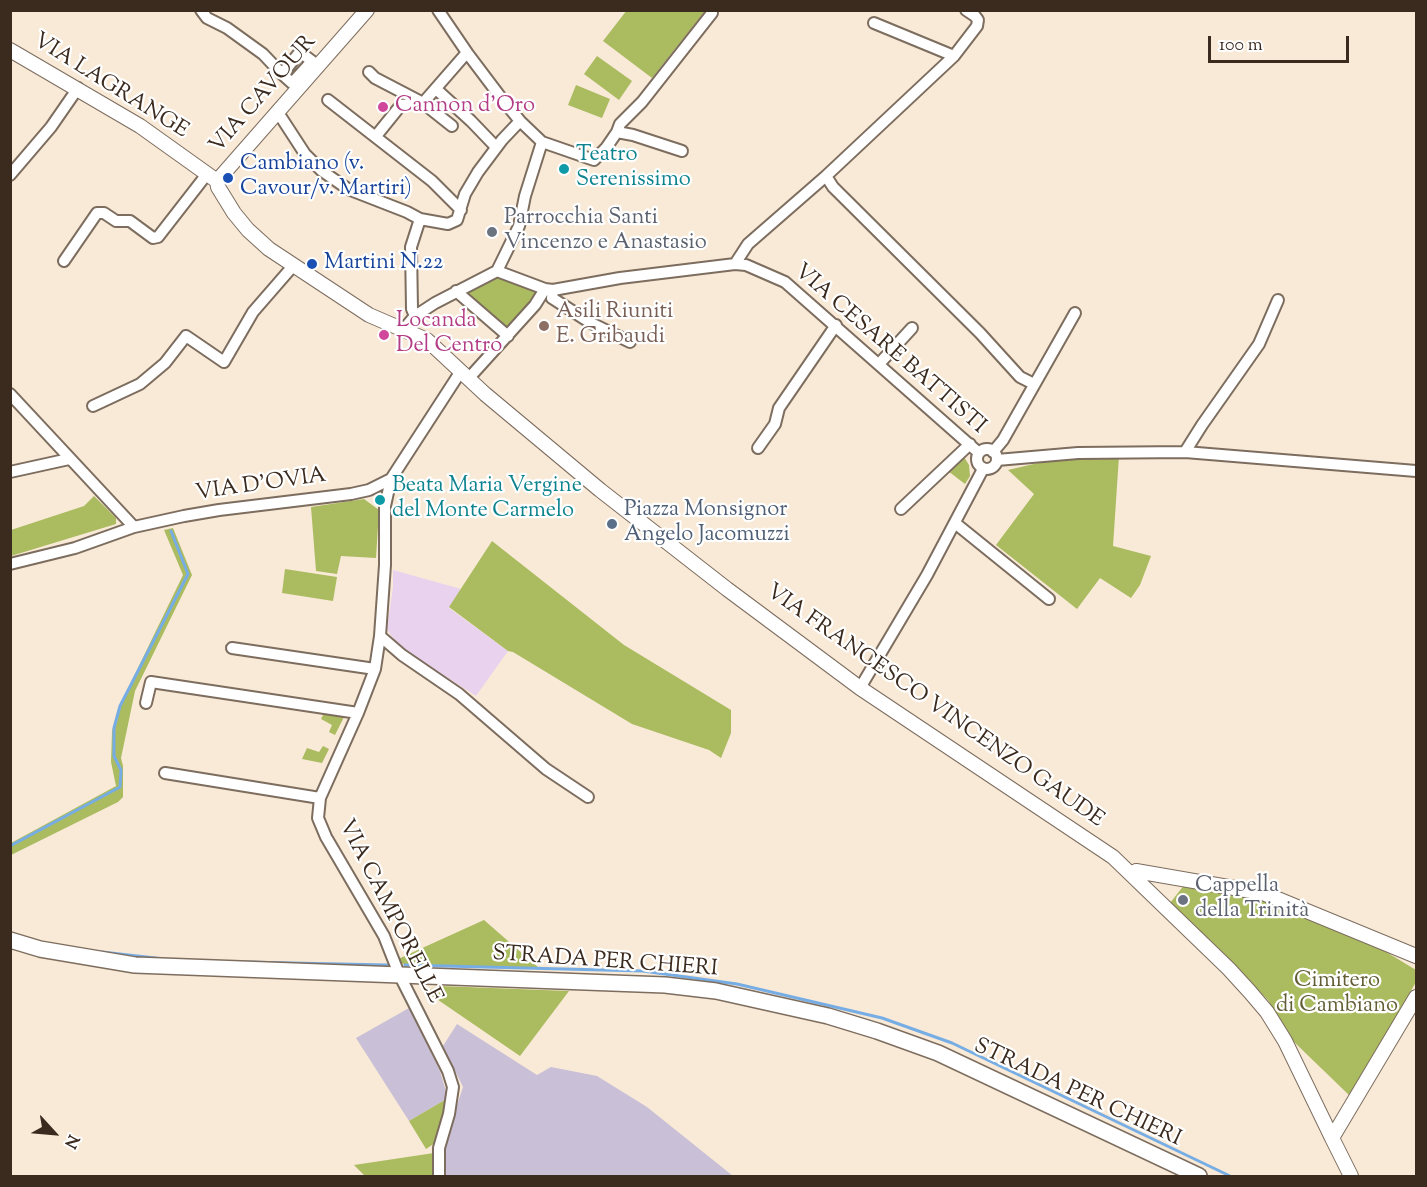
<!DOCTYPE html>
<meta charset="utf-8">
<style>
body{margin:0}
#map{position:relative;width:1427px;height:1187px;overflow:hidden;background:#f8ead7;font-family:"Sorts Mill Goudy",serif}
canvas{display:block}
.frame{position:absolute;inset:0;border:12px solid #3b2a1e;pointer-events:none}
.north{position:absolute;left:24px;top:1103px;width:60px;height:60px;-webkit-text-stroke:4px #fff;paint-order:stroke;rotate:116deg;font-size:16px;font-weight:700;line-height:24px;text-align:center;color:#3b2a1e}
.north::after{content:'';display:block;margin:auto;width:21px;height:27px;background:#3b2a1e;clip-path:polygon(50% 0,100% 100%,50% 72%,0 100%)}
.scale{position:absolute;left:1208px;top:36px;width:141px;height:27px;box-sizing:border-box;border:3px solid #3b2a1e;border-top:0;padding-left:8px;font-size:18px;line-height:21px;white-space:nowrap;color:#3b2a1e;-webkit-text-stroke:4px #fff;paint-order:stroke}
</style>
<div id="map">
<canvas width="1427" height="1187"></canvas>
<div class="frame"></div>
<div class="north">N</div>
<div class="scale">100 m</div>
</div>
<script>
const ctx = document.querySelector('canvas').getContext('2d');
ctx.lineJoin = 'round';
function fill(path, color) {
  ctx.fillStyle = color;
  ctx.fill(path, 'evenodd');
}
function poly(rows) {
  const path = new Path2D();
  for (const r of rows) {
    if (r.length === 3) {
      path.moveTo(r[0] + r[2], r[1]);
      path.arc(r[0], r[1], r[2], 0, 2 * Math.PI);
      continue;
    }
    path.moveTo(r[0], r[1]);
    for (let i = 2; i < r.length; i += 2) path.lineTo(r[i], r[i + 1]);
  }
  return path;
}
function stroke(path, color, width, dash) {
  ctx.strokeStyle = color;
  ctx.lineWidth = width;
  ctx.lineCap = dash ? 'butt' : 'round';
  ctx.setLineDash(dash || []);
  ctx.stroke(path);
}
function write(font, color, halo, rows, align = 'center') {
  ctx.font = font + ' "Sorts Mill Goudy",serif';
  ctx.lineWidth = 4.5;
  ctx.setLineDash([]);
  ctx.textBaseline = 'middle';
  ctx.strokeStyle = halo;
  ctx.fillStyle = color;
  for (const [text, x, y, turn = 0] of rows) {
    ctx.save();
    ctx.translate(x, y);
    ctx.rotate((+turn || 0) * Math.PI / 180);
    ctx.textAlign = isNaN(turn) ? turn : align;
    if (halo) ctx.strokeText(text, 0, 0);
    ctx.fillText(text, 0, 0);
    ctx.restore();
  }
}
const built = poly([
 [393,570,461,589,449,608,508,651,476,696,409,653,392,637,387,629,393,587]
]);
const industrial = poly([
 [409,1008,440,1071,448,1098,409,1121,356,1038],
 [457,1024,537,1075,551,1067,597,1076,647,1107,733,1176,442,1176,441,1154,463,1087,443,1046]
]);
const green = poly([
 [627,10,705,10,705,11,652,78,603,41],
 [597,56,632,81,619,100,584,74],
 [576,85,610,99,602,118,568,105],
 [497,275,540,292,508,334,460,293],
 [1119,456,1113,546,1151,556,1140,585,1131,598,1100,578,1077,609,996,545,1034,494,1008,470,1051,460],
 [964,457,969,465,970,476,965,484,948,471],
 [94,496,116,518,116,524,11,556,11,530,84,506],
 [364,499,379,510,376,558,341,556,337,574,316,571,311,507],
 [173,528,192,575,135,691,121,758,123,766,123,797,118,802,11,855,11,843,116,786,111,762,112,731,118,709,183,575,164,530],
 [492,541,624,645,731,710,731,733,721,758,709,750,632,724,513,652,508,651,449,607],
 [285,569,337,577,333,601,282,593],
 [324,713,345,715,335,735,329,732,332,725,321,719],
 [323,746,329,749,322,763,302,759,307,748,319,752],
 [1185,884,1253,895,1363,938,1416,970,1416,982,1350,1096,1292,1040,1268,1000,1170,903],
 [484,920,539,968,403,964,398,959],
 [440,986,569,991,520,1056,425,991],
 [448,1098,435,1143,426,1149,409,1121],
 [434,1153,435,1176,365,1176,354,1165]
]);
const stream = poly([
 [10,846,120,787,121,770,114,756,114,728,120,706,188,574,171,531],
 [102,952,164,959],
 [245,962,387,965],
 [405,965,643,971,737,984,882,1018,952,1043,1230,1176]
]);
const minor = poly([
 [201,10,207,18,227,28,263,54,282,74],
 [438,10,468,54,502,99,520,121,542,142,594,160,606,148,617,132,633,135,682,151],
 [874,23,954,56],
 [312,61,292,83,282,74,300,52,317,65],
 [369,72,375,78,423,103,452,126],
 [436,89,471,121,496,147],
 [328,100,432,181,461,210],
 [277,111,305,154,322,171,348,189,407,212,420,219,448,224,457,220,465,194,478,172,502,140,520,121],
 [617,132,620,124,642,102,712,13],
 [376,136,401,105,423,103,464,56,468,54],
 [10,175,51,127,78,88],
 [826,176,833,187,980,333,1020,377,1034,384],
 [64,261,97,213,104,213,116,221,130,221,153,238,158,237,207,174],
 [735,264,748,244,826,176,954,56,977,26,978,20,975,16,966,10],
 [497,271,519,226,525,196,542,142],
 [553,290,552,298,591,323,630,342],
 [456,291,508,336],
 [415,316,412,309,411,247,420,219],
 [403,330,415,316,435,303,497,271,545,289,553,290,620,278,735,264,746,265,785,282,979,453],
 [879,364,912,328],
 [469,378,535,305,545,289],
 [10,394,134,527],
 [93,406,140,384,165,363,186,336,224,362,253,312,293,266],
 [758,448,775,424,779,408,836,325],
 [987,459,10],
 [993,452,1003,440,1075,313],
 [1185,452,1202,425,1259,344,1278,300],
 [997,460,1078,453,1185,452,1416,471],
 [10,472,69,459],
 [391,479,385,506,385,565,380,636,375,669,358,713,320,798,318,818,326,837,384,936,399,974,448,1071,453,1087,449,1114,439,1148,439,1176],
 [901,509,970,444],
 [955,523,1049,599],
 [10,564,75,548,134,527,184,516,219,510,351,494,369,490,391,479,461,371],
 [380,636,402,655,459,694,546,769,588,797],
 [232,648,375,669],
 [860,688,927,575,983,469],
 [146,703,151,682,358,713],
 [165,773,320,798]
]);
const tertiary = poly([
 [10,50,140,126,217,181],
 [217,181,218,187,234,213,248,230,269,249,369,315,427,340,485,394,600,490,727,589,860,688,1113,857,1229,969,1250,992,1267,1012,1285,1041,1332,1138],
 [217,181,367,10],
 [1131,874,1136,871,1263,893,1416,956],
 [1351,1176,1332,1138,1416,997]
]);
const secondary = poly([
 [10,940,40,949,135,965,665,985,716,991,828,1016,877,1031,938,1053,1199,1176]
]);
const markers = [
 [383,107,6,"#d1479c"],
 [564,169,6,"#0f9aa8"],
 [228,178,6,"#1a4fb4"],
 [492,232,6,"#6b7280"],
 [312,264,6,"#1a4fb4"],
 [544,326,6,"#8d6e63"],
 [384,335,6,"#d1479c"],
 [380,500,6,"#0f9aa8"],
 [612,524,6,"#5c6f8a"],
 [1183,900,6,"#6b7280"]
];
const streetNames = [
 ["VIA LAGRANGE",110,87,32],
 ["VIA CAVOUR",264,95,-49],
 ["VIA CESARE BATTISTI",889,350,41],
 ["VIA D'OVIA",261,486,-8],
 ["VIA FRANCESCO VINCENZO GAUDE",934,707,35],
 ["VIA CAMPORELLE",389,912,63],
 ["STRADA PER CHIERI",605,963,4],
 ["STRADA PER CHIERI",1077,1094,25]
];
const hotelNames = [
 ["Cannon d'Oro",395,107],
 ["Locanda",396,322],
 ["Del Centro",396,347]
];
const cultureNames = [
 ["Teatro",576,156],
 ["Serenissimo",576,181],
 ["Beata Maria Vergine",392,487],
 ["del Monte Carmelo",392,512]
];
const transitNames = [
 ["Cambiano (v.",240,165],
 ["Cavour/v. Martiri)",240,190],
 ["Martini N.22",324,264]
];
const worshipNames = [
 ["Parrocchia Santi",504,219],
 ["Vincenzo e Anastasio",504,244],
 ["Cappella",1195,887],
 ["della Trinità",1195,912]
];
const educationNames = [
 ["Asili Riuniti",556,313],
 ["E. Gribaudi",556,338]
];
const serviceNames = [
 ["Piazza Monsignor",624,511],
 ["Angelo Jacomuzzi",624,536]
];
const parkNames = [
 ["Cimitero",1337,982],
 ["di Cambiano",1337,1007]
];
fill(built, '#e9d2ee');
fill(industrial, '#c9bfd7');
fill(green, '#abbb5f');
stroke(stream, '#77ade5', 3);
stroke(minor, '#7d6d5f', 14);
stroke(tertiary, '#7d6d5f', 16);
stroke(secondary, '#7d6d5f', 18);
stroke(minor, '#fff', 10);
stroke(tertiary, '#fff', 14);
stroke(secondary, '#fff', 15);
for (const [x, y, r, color] of markers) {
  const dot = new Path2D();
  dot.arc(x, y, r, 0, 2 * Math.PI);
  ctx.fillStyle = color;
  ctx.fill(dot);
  stroke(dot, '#fff', 2);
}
write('22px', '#3b2a1e', '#fff', streetNames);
write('22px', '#b23c85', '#fff', hotelNames, 'left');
write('22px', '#0d838f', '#fff', cultureNames, 'left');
write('22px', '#164399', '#fff', transitNames, 'left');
write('22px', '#5b616d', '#fff', worshipNames, 'left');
write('22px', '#785e54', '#fff', educationNames, 'left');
write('22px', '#4e5e75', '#fff', serviceNames, 'left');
write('22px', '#625d35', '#fff', parkNames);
</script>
